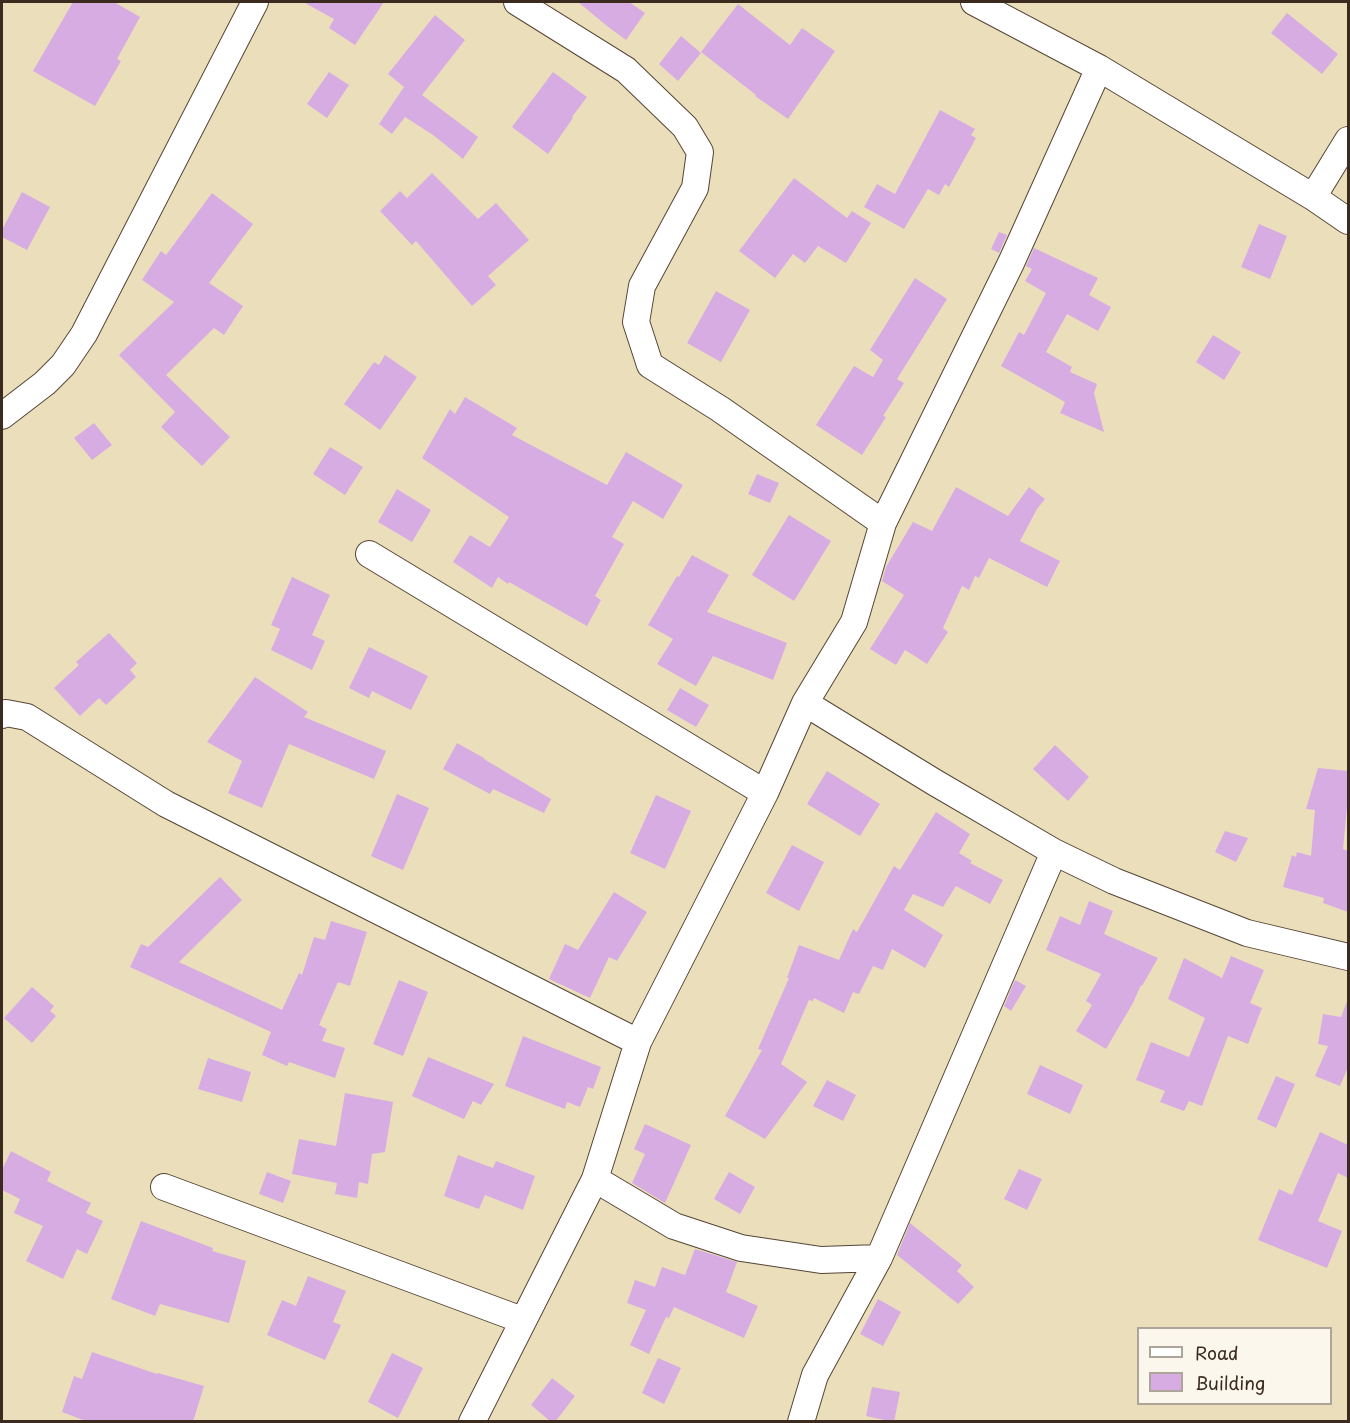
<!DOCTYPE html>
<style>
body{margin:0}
#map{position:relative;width:1350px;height:1423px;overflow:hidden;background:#ebdfbb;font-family:"Playpen Sans",sans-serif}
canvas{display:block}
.frame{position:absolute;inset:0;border:3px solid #3b2a1e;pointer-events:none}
.legend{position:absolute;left:1137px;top:1327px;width:195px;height:78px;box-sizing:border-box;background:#fbf7ec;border:2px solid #aea59a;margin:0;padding:8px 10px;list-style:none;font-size:18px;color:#3b2a1e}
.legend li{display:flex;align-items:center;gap:12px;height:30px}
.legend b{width:30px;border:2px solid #aea59a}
</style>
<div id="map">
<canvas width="1350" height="1423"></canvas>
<div class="frame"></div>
<ul class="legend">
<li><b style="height:8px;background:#fff"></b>Road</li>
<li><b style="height:16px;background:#d7ace3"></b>Building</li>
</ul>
</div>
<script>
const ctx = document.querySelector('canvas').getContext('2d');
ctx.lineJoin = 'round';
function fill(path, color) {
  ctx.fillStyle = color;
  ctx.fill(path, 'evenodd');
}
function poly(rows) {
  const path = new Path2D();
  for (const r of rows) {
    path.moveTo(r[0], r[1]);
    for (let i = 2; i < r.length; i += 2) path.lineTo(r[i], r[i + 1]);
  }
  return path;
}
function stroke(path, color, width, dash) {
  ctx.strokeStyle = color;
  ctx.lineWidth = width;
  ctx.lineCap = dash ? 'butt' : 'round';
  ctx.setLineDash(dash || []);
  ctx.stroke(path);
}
const building = poly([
 [73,2,114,2,140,17,117,59,121,61,95,106,33,71],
 [303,2,384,2,355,45,329,28,334,19],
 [578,2,629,2,645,13,626,40,607,26],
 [738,4,790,45,802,28,835,51,788,119,755,96,756,95,701,52],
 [1287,13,1338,54,1322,74,1271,33],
 [435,15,465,40,422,95,478,137,463,159,433,135,405,117,392,134,379,124,404,87,388,74],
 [681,36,701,53,678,81,659,64],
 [329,72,349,85,327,118,307,104],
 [553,72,587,97,572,117,573,118,548,154,512,127],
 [940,110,975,129,971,135,976,138,949,187,945,184,939,195,928,189,904,229,864,207,877,184,895,194],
 [432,173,478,219,496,203,529,240,488,276,496,285,472,306,416,241,412,245,380,211,400,191,407,198],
 [794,178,847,218,852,211,871,223,846,263,818,246,805,263,793,254,775,278,739,251],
 [22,192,50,207,27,250,2,237,2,230],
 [212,193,253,224,209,283,243,306,224,335,214,328,166,375,230,437,202,466,161,427,175,412,119,355,174,302,142,280,161,251,166,255],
 [1259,224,1287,236,1270,279,1241,267],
 [999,232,1007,235,999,253,991,249],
 [1034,248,1098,278,1089,295,1111,307,1098,331,1067,314,1046,352,1072,367,1070,372,1097,384,1094,393,1104,432,1060,413,1065,402,1001,366,1019,332,1024,335,1046,293,1025,281,1032,269,1026,266],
 [915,278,947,299,897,379,904,383,883,416,886,417,862,455,816,425,854,366,873,377,883,360,870,350],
 [716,291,750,310,721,362,687,343],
 [1213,335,1241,352,1224,380,1196,362],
 [385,355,417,377,380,430,344,404,374,362,379,365],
 [465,397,517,428,512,435,607,485,626,452,683,485,663,519,633,501,612,537,624,544,595,596,601,600,587,626,509,582,508,584,498,577,492,588,453,562,470,535,490,547,509,517,422,458,450,409,455,414],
 [94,423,112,445,92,460,74,438],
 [330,447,363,467,345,495,313,474],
 [757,474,779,483,770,503,748,494],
 [956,487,1008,516,1029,487,1045,499,1037,509,1020,541,1060,561,1047,587,989,558,979,578,975,576,969,590,962,586,943,628,948,632,927,664,905,650,896,665,870,649,904,595,882,581,886,567,913,522,932,531],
 [397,489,431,510,412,542,378,522],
 [789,515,831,541,794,601,752,575],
 [692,555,729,575,707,612,787,643,773,680,713,656,696,686,657,664,673,639,648,625,677,576,679,577],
 [292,577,330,595,312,635,325,641,312,670,271,650,280,629,271,625],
 [109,633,137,663,130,670,136,677,106,705,99,698,80,716,54,688,79,665,76,662],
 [369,647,428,676,411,710,372,691,369,698,349,688],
 [255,677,308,712,304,717,386,751,374,779,289,744,262,808,228,793,242,761,207,742],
 [680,688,709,705,696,727,667,710],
 [457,743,484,758,484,759,551,799,544,813,493,789,490,794,443,769],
 [1055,745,1089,777,1068,801,1033,769],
 [1318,768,1348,771,1348,796,1343,849,1348,851,1348,912,1323,903,1324,898,1283,887,1292,855,1296,857,1297,852,1311,856,1315,810,1306,809],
 [827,771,880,804,860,836,807,804],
 [397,794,429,808,403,870,371,856],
 [656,795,691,811,665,869,630,853],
 [936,812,970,834,959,853,972,861,970,863,1003,880,990,904,956,886,943,907,913,894,904,910,943,935,925,968,892,949,883,970,873,966,859,994,853,992,844,1013,814,998,813,1001,809,1000,781,1064,807,1082,765,1139,725,1116,762,1050,758,1049,789,978,787,978,799,945,839,960,853,929,857,932,894,866,900,870],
 [1225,831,1248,838,1236,862,1215,852],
 [792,845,824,862,799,911,766,893],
 [220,877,242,900,179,962,282,1010,299,973,302,975,314,937,325,940,331,921,367,932,350,986,338,982,319,1025,327,1029,322,1041,345,1048,335,1078,289,1062,287,1066,262,1055,271,1032,130,967,141,944,148,947],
 [614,892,647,912,617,961,609,957,590,998,549,979,565,944,578,950],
 [1089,901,1113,911,1104,934,1158,958,1142,986,1141,985,1133,1003,1106,1049,1076,1031,1092,1005,1086,1001,1101,974,1046,950,1060,916,1080,925],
 [1231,956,1264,970,1250,1003,1262,1008,1248,1044,1228,1036,1202,1106,1189,1101,1184,1111,1160,1102,1165,1091,1136,1080,1151,1042,1189,1057,1205,1018,1168,999,1184,958,1222,978],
 [399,980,428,992,403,1056,373,1044],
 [1015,980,1026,986,1011,1011,1004,1006],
 [32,987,54,1006,50,1011,56,1016,32,1043,4,1018],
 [1348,999,1348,1067,1340,1086,1315,1076,1328,1046,1318,1044,1323,1014,1341,1017],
 [523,1036,601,1067,593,1089,588,1087,580,1107,567,1102,565,1109,505,1086],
 [428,1057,494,1084,481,1105,473,1101,464,1119,412,1096],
 [208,1058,251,1072,242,1102,198,1089],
 [1040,1065,1083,1085,1070,1114,1027,1094],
 [1276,1076,1295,1084,1276,1128,1257,1119],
 [827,1080,856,1095,843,1121,813,1106],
 [345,1093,393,1102,385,1152,372,1154,368,1184,359,1182,357,1198,335,1194,337,1183,292,1174,299,1139,336,1146],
 [645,1124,691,1145,665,1203,632,1183,645,1154,634,1149],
 [1320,1132,1348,1145,1348,1178,1338,1173,1318,1221,1342,1231,1327,1268,1258,1240,1279,1189,1292,1195],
 [11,1151,51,1172,47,1181,91,1203,86,1213,103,1221,87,1254,77,1249,63,1279,26,1261,43,1226,14,1213,20,1199,2,1190,2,1170],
 [458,1155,493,1168,496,1161,535,1176,523,1210,485,1195,479,1209,444,1196],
 [1019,1169,1042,1179,1027,1210,1004,1199],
 [267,1172,291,1181,283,1203,259,1194],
 [729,1172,755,1187,740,1214,714,1199],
 [141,1221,213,1248,212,1251,246,1261,229,1323,160,1304,155,1316,111,1299],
 [910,1223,962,1265,957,1271,974,1287,958,1304,897,1255],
 [695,1249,737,1262,726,1292,758,1306,744,1338,674,1307,669,1318,666,1317,649,1354,630,1345,646,1310,627,1303,635,1280,655,1287,662,1267,685,1275],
 [308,1276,346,1291,333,1322,341,1325,325,1360,267,1335,282,1300,296,1306],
 [878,1299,901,1312,883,1346,860,1334],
 [92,1352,157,1374,158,1373,204,1386,193,1422,88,1422,62,1412,74,1376,82,1379],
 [392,1353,423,1368,398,1418,368,1402],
 [658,1358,681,1368,664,1404,642,1393],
 [552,1378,575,1396,555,1422,551,1422,531,1405],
 [872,1387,900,1392,894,1422,866,1416]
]);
const minor = poly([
 [517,2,626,70,685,127,700,152,695,188,642,286,636,322,650,365,720,409,883,523],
 [974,2,1099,68,1313,197,1348,221],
 [1313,197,1348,140],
 [2,416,45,383,63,365,84,334,255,2],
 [369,554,765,793],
 [805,703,934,782,1054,852,1114,881,1247,933,1348,957],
 [2,715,6,713,27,717,166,804,638,1042],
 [595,1179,674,1226,741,1248,821,1260,879,1258],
 [164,1187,522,1320],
 [472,1422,595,1179,638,1042,765,793,805,703,854,622,883,523,1011,263,1099,68],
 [801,1422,815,1375,879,1258,1054,852]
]);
fill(building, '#d7ace3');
stroke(minor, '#554536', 28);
stroke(minor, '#fff', 26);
</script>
